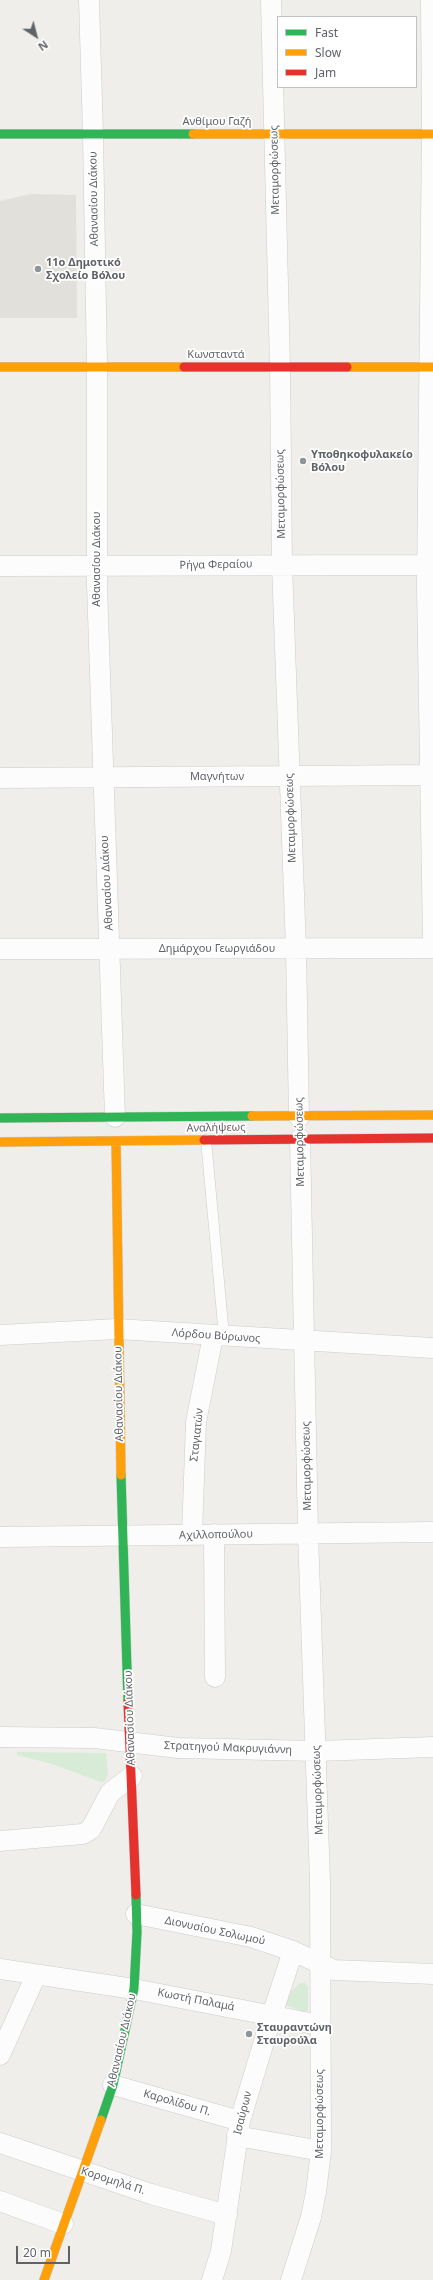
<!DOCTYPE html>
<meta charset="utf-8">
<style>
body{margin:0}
#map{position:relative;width:433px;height:2280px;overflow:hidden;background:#efeeea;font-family:"Noto Sans",sans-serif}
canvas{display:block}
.legend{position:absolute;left:277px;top:16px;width:140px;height:72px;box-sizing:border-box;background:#fff;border:1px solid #bfc1c3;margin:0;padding:5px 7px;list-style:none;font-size:12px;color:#5f6368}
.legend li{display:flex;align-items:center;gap:8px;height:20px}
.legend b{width:20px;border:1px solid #bfc1c3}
.north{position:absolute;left:16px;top:16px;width:40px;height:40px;-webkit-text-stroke:3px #fff;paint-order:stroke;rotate:144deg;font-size:11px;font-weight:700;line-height:16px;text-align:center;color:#5f6368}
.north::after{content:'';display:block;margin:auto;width:14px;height:18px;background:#5f6368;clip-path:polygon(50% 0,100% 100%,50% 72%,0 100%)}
.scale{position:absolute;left:16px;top:2246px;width:54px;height:18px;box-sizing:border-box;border:2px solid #5f6368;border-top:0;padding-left:5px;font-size:12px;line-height:14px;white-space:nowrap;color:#5f6368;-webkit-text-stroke:3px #fff;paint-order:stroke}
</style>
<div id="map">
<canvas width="433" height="2280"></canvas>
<ul class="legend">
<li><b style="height:5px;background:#30b455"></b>Fast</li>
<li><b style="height:5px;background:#ff9f0a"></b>Slow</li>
<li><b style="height:5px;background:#e5322d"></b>Jam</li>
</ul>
<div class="north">N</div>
<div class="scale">20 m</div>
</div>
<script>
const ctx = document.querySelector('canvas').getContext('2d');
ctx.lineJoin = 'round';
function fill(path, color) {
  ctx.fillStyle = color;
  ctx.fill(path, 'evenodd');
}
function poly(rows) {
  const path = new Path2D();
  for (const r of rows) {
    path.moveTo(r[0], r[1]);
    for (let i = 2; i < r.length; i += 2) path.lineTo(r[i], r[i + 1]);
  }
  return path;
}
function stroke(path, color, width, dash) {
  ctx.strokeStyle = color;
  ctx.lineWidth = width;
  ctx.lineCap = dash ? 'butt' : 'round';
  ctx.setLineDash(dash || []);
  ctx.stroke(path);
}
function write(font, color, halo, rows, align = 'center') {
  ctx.font = font + ' "Noto Sans",sans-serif';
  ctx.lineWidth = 3.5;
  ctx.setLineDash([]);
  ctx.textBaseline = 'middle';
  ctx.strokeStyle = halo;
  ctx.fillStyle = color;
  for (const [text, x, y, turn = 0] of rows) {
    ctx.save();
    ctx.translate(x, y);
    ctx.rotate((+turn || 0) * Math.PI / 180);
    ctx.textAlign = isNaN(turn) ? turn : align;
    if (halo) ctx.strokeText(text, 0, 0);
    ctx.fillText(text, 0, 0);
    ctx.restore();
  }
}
const education = poly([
 [31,194,76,195,77,318,0,318,0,201]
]);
const green = poly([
 [17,1752,106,1753,108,1775,104,1782,101,1782,49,1763,17,1755],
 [300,1983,305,1983,308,1987,308,2010,305,2012,285,2005,288,1994]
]);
const lane = poly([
 [206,1140,224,1336]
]);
const street = poly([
 [89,0,93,134,97,367,97,585,115,1117],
 [271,0,280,367,282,565,296,949,299,1117],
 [431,0,432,134,427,585,433,940],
 [0,566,433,565],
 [0,778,433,775],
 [0,949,433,948],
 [0,1335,117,1329,433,1348],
 [214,1534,215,1677],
 [192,1535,196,1422,213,1336],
 [0,1537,433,1532],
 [0,1737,94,1738,178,1748,317,1751,433,1747],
 [0,1841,83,1834,91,1829,110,1793,132,1776],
 [136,1914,251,1937,293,1951,334,1970,433,1974],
 [0,1969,134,1989,320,2025],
 [0,2055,36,1975],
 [113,2085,240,2121],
 [237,2136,321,2151],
 [0,2143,151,2194,227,2215],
 [0,2201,63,2224],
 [212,2280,221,2251,240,2121,272,2015,293,1951],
 [291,2280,311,2217,316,2192,321,2151,320,1882,308,1533,300,1139]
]);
const fast = poly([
 [0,134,193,134],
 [0,1118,252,1116],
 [121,1475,128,1702],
 [101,2120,113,2085,134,1989,137,1932,136,1895]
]);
const slow = poly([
 [193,134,433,134],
 [0,367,184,367],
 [347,367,433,367],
 [252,1116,433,1115],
 [116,1141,121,1475],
 [0,1142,204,1140],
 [44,2280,101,2120]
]);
const jam = poly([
 [184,367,347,367],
 [204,1140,433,1138],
 [128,1702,136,1895]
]);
const markers = [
 [38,269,4,"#919496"],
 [303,461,4,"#919496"],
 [249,2034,4,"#919496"]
];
const streetNames = [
 ["Ανθίμου Γαζή",217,122],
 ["Μεταμορφώσεως",275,170,-91],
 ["Αθανασίου Διάκου",94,199,-91],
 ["Κωνσταντά",216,355],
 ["Μεταμορφώσεως",281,494,-91],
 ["Αθανασίου Διάκου",97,559,-90],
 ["Ρήγα Φεραίου",216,565,-1],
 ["Μαγνήτων",217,777],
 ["Μεταμορφώσεως",291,818,-92],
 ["Αθανασίου Διάκου",107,883,-93],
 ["Δημάρχου Γεωργιάδου",217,949],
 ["Αναλήψεως",216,1128,-1],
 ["Μεταμορφώσεως",300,1142,-91],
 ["Λόρδου Βύρωνος",216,1336,4],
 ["Αθανασίου Διάκου",119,1394,-91],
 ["Σταγιατών",197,1435,-84],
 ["Μεταμορφώσεως",307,1466,-91],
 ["Αχιλλοπούλου",216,1535,-1],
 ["Αθανασίου Διάκου",130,1718,-92],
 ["Στρατηγού Μακρυγιάννη",228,1748,2],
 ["Μεταμορφώσεως",318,1790,-92],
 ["Διονυσίου Σολωμού",215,1931,12],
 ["Κωστή Παλαμά",196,2000,11],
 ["Αθανασίου Διάκου",122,2040,-77],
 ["Καρολίδου Π.",177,2103,16],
 ["Ισαύρων",243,2113,-76],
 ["Μεταμορφώσεως",320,2114,-90],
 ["Κορομηλά Π.",113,2181,18]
];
const poiNames = [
 ["11ο Δημοτικό",46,263],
 ["Σχολείο Βόλου",46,276],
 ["Υποθηκοφυλακείο",311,455],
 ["Βόλου",311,468],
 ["Σταυραντώνη",257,2028],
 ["Σταυρούλα",257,2041]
];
fill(education, '#e2e0da');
fill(green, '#d8ebd6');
stroke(lane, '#cbcccc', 11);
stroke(street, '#cbcccc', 21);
stroke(fast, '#cacacb', 10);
stroke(slow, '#cacacb', 10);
stroke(jam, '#cacacb', 10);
stroke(lane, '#fdfcfc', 10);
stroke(street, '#fdfcfc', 20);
stroke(fast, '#30b455', 9);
stroke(slow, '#ff9f0a', 9);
stroke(jam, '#e5322d', 9);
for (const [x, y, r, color] of markers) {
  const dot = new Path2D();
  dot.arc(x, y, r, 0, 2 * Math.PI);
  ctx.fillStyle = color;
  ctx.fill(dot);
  stroke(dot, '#fff', 1.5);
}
write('11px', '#5f6368', '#fff', streetNames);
write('bold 11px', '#5f6368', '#fff', poiNames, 'left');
</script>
